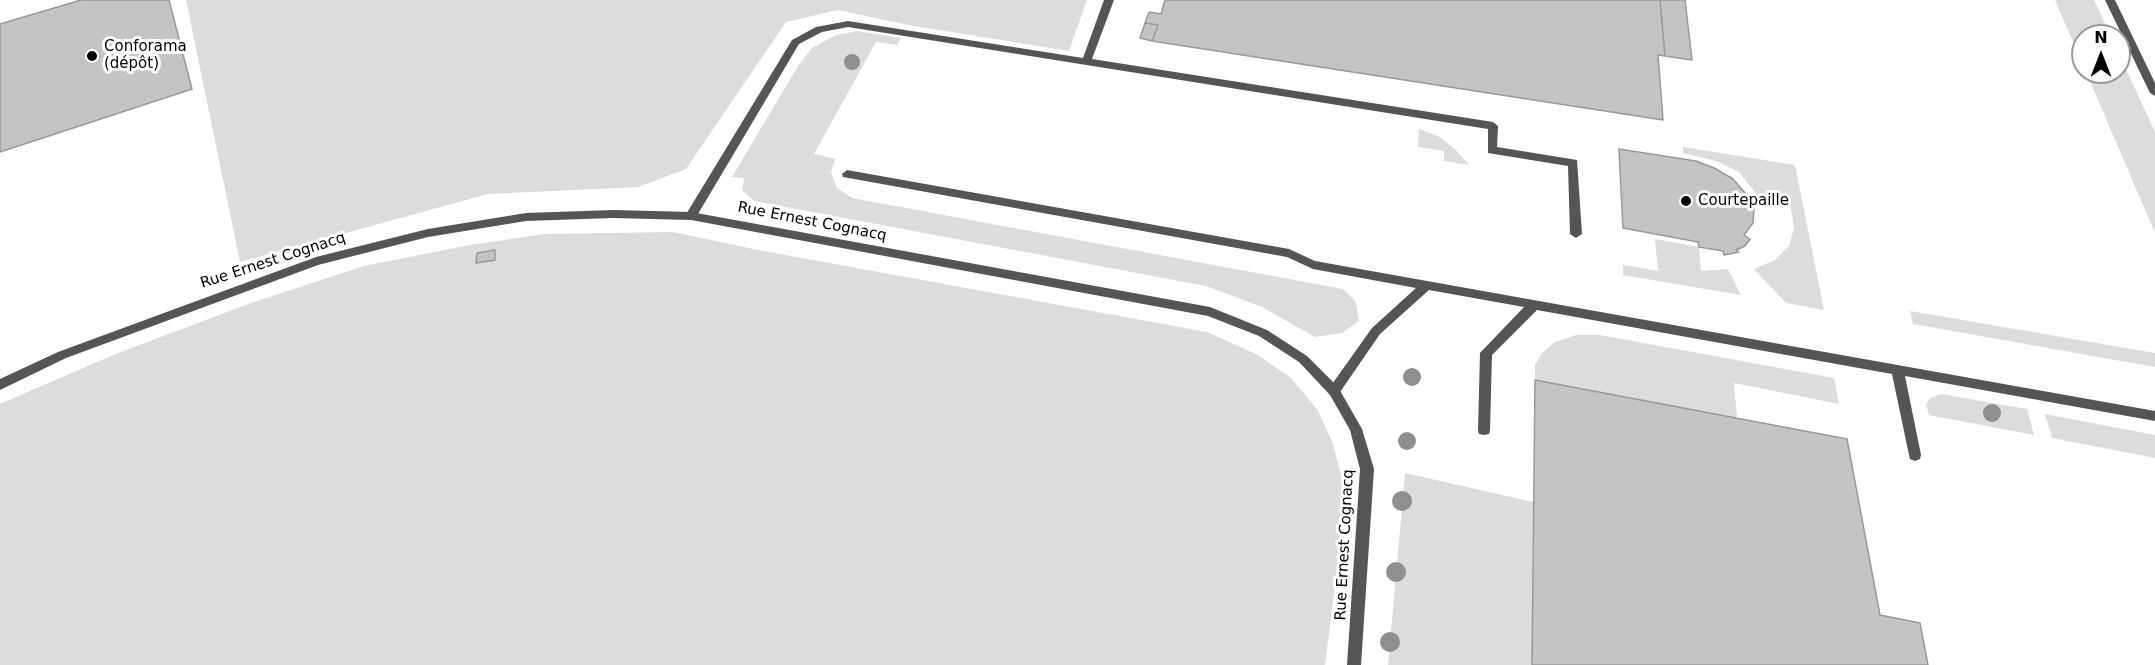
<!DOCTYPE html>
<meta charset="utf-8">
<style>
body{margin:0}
#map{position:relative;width:2155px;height:665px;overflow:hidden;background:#fff;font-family:"DejaVu Sans",sans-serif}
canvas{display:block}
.north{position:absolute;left:2071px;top:24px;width:60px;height:60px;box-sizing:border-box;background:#fff;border:2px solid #999;border-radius:50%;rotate:0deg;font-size:16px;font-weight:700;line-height:24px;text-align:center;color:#000}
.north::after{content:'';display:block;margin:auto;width:21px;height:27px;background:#000;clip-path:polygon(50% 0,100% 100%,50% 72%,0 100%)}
</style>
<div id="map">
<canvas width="2155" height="665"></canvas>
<div class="north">N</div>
</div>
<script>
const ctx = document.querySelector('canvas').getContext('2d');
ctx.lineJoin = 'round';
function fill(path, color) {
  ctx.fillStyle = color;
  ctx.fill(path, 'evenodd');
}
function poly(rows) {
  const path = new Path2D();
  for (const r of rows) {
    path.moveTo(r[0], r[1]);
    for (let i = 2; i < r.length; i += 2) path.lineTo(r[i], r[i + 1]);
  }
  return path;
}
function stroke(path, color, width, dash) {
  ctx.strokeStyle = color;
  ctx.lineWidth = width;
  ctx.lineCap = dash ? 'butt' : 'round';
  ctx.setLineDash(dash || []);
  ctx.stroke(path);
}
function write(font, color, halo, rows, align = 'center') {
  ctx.font = font + ' "DejaVu Sans",sans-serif';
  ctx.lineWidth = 6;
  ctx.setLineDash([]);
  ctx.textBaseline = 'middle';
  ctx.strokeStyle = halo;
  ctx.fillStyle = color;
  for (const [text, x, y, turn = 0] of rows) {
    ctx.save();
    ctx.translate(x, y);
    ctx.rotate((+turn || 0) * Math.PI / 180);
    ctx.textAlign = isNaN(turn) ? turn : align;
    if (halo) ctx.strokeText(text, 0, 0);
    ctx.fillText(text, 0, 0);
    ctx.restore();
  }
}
const green = poly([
 [186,0,1087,0,1069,51,908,25,838,10,786,22,686,169,638,187,488,194,240,262],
 [2055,0,2094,0,2111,36,2083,36,2083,65],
 [858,31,901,38,897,45,876,42,814,154,835,159,831,173,837,188,852,198,1343,289,1356,302,1359,321,1342,333,1315,337,1262,307,1206,286,754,201,742,190,744,178,732,177,798,66,812,48,836,35],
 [2119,54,2155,132,2155,233,2086,72,2119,72],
 [1419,129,1438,136,1455,149,1469,165,1444,161,1444,151,1418,147],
 [1683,147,1795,165,1824,310,1786,303,1754,269,1775,260,1789,246,1794,228,1791,209,1783,193,1757,195,1739,172,1716,161,1683,153],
 [673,232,758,250,1207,332,1256,354,1290,377,1317,409,1332,441,1341,475,1344,512,1325,665,0,665,0,404,118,353,251,303,364,266,470,245,544,234],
 [1655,239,1699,247,1701,271,1728,269,1741,295,1623,275,1623,265,1658,271],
 [1910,311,2155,353,2155,367,1913,324],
 [1576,335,1600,335,1834,378,1839,404,1734,383,1737,418,1535,380,1535,365,1542,353,1555,342],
 [1941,394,2027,409,2034,435,1929,415,1926,405,1930,398],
 [2045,414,2155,435,2155,458,2052,438],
 [1405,473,1533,502,1532,665,1388,665]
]);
const building = poly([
 [81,0,169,0,192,89,0,152,0,24,81,0],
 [1165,0,1660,0,1665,56,1658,55,1663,120,1152,41,1158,25,1145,23,1149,12,1161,14,1165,0],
 [1660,0,1685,0,1692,60,1665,56,1660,0],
 [1145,23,1158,25,1152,41,1140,38,1145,23],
 [1619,149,1696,161,1714,168,1733,179,1746,194,1754,209,1753,223,1744,235,1750,239,1745,246,1736,250,1739,252,1724,255,1723,251,1699,247,1698,242,1623,228,1619,149],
 [495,250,495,260,476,263,477,253,495,250],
 [1535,380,1847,439,1880,615,1920,623,1928,665,1532,665,1535,380]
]);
const service = poly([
 [1104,0,1114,0,1092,59,1493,122,1498,126,1497,147,1577,160,1582,234,1576,238,1570,234,1568,166,1488,153,1488,129,848,27,822,32,799,44,695,219,687,219,685,216,792,40,816,27,848,21,1083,58,1104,0],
 [2105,0,2115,0,2155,83,2155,96,2150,93,2105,0],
 [847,170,1289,249,1315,261,2155,411,2155,421,1905,376,1921,455,1920,459,1915,461,1910,459,1909,455,1892,374,1537,310,1492,355,1490,430,1489,434,1484,435,1479,434,1478,430,1480,353,1524,307,1429,290,1380,334,1338,395,1334,396,1330,395,1328,391,1330,387,1372,328,1416,288,1313,269,1287,257,843,177,842,174,847,170]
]);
const minor = poly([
 [613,210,691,212,1210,307,1267,330,1307,356,1338,387,1362,429,1374,469,1361,665,1347,665,1360,469,1350,430,1330,395,1299,362,1259,336,1208,316,691,220,613,218,526,221,428,237,318,265,66,358,0,390,0,379,58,352,316,257,428,229,526,213,613,210]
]);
const trees = [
 [852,62,8],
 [1412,377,9],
 [1992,413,9],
 [1407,441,9],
 [1402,501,10],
 [1396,572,10],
 [1390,642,10]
];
const markers = [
 [92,56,6,"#000"],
 [1686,201,6,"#000"]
];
const poiNames = [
 ["Conforama",104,47],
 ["(dépôt)",104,64],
 ["Courtepaille",1698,201]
];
const streetNames = [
 ["Rue Ernest Cognacq",812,222,11],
 ["Rue Ernest Cognacq",273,261,-18],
 ["Rue Ernest Cognacq",1345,545,-87]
];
fill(green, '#dcdcdc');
fill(building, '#c4c4c4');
stroke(building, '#999', 1.5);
fill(service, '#555');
fill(minor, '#555');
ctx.fillStyle = '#8f8f8f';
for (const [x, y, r] of trees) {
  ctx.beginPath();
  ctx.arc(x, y, r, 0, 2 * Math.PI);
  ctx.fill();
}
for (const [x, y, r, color] of markers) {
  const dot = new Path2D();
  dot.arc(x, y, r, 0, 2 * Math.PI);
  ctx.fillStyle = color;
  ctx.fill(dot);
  stroke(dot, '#fff', 2);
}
write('15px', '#000', '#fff', poiNames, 'left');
write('15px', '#000', '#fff', streetNames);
</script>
